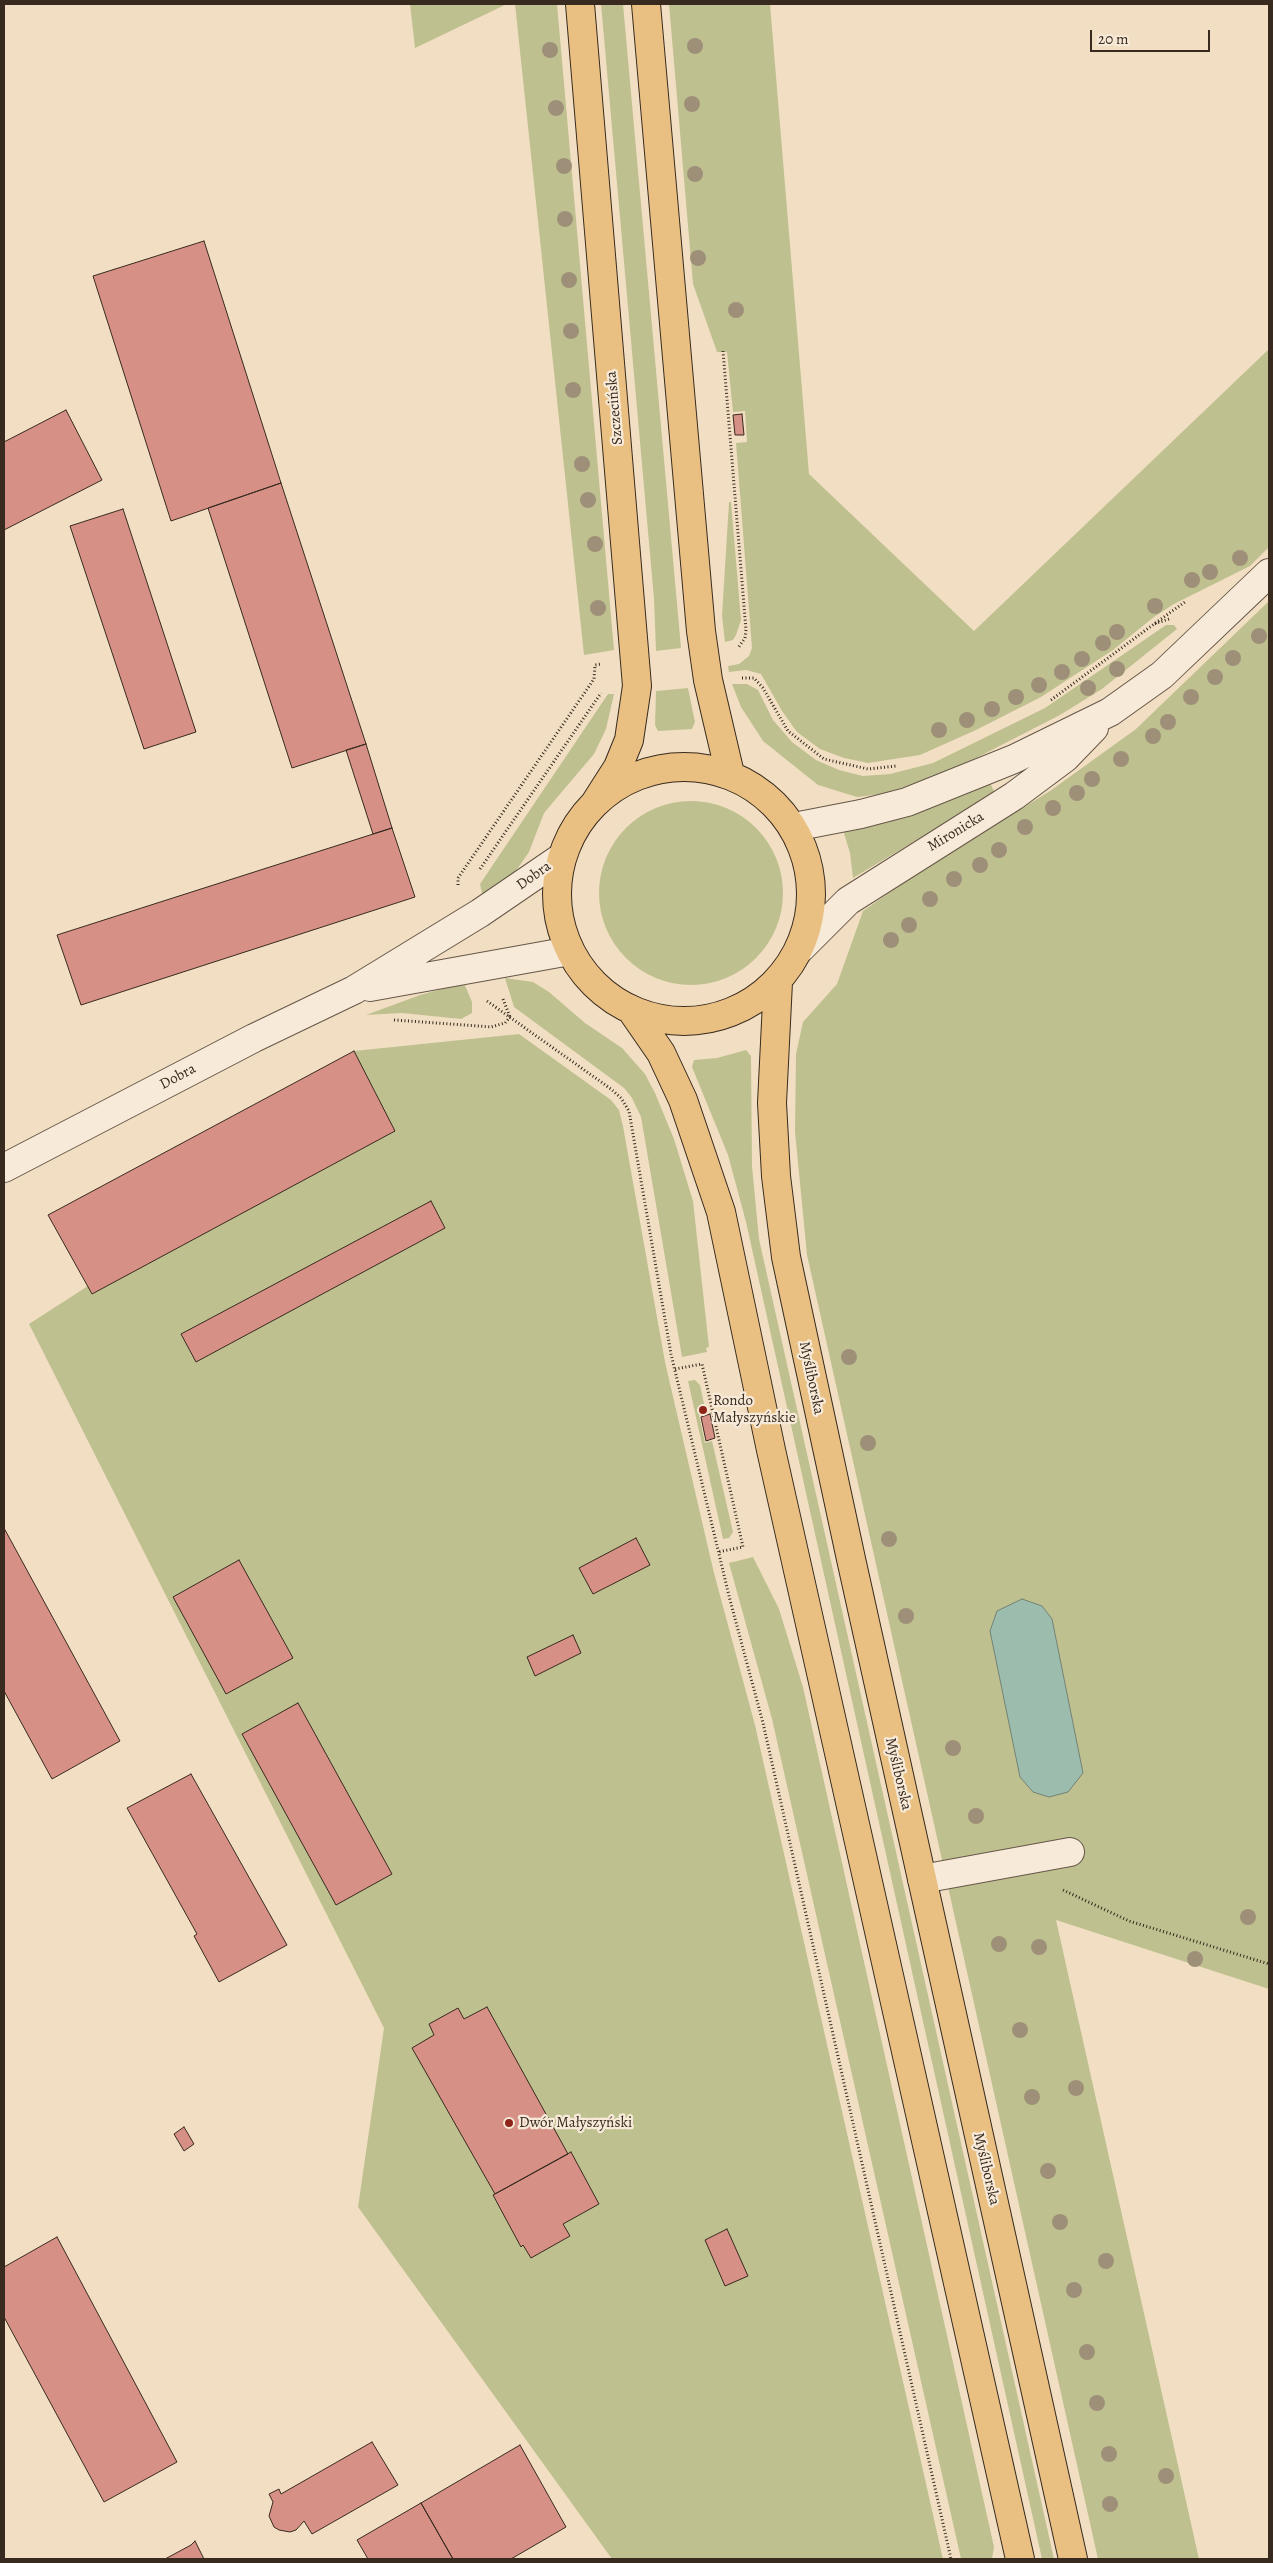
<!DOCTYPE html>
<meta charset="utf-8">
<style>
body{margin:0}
#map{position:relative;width:1273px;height:2563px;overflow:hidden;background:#f2dfc3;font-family:Alegreya,serif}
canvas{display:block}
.frame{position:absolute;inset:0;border:5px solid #382a1f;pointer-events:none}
.scale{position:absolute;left:1090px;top:30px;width:120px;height:22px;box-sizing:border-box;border:2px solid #382a1f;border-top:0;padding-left:6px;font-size:15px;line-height:18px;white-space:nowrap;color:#382a1f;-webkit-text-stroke:4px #f7ead8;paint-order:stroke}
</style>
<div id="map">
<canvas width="1273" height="2563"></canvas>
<div class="frame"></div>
<div class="scale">20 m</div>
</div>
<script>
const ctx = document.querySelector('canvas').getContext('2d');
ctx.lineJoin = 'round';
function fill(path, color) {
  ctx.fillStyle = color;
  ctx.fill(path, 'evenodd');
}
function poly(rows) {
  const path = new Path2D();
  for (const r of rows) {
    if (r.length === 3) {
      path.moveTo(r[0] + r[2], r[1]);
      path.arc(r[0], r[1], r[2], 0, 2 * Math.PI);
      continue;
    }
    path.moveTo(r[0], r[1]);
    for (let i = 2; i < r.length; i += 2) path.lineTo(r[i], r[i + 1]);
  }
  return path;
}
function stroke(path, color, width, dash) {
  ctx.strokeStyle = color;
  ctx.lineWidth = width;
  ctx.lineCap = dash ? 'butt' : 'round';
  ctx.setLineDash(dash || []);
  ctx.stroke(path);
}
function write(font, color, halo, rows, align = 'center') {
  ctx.font = font + ' Alegreya,serif';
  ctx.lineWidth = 4.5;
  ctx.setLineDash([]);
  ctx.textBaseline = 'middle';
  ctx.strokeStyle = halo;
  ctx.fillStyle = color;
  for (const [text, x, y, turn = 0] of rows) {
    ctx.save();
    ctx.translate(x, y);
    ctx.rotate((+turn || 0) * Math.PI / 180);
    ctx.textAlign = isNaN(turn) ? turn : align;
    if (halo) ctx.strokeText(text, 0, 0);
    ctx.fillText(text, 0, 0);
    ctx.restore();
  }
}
const green = poly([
 [410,4,507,4,415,48],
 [515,4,557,4,614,650,584,655],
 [601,4,623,4,681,648,656,651,654,599],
 [669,4,770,4,809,474,974,631,1269,349,1269,547,1250,566,1174,604,1154,617,1113,650,1041,697,976,730,920,755,868,763,844,758,820,749,797,732,782,711,761,674,746,670,729,672,728,666,739,664,749,656,752,648,736,443,747,442,745,411,733,412,727,352,717,352,693,284],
 [729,502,731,502,741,620,736,635,733,640,725,642,722,616],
 [1269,601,1269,1989,1056,1920,1199,2559,1098,2559,807,1255,795,1132,796,1054,803,1022,837,984,863,911,923,869,1050,791,1136,729],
 [1166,625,1174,625,1177,629,1102,689,1060,715,949,772,883,794,857,797,818,785,763,741,741,707,732,684,747,684,758,690,773,720,792,742,816,760,839,770,863,776,890,774,933,763,1045,708],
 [688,688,695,722,692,729,658,731,655,725,656,691],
 [608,694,614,694,606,729,594,754,544,813,529,852,511,878,483,898,480,884],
 [990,783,995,793,853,878,850,853,843,830,943,803],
 [691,893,92],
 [505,978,533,982,549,992,585,1023,622,1048,645,1074,655,1093,674,1139,693,1201,709,1347,706,1348,707,1352,682,1357,641,1117,632,1098,624,1088,514,1007],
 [464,983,472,1002,472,1013,461,1019,402,1013,366,1015,420,995],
 [519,1034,611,1100,619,1110,623,1126,665,1362,714,1573,755,1725,943,2559,612,2559,358,2207,384,2028,29,1324,311,1142,354,1051],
 [746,1050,751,1056,752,1166,759,1239,1054,2559,1042,2559,746,1222,728,1155,692,1067,694,1060,717,1058],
 [695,1380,700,1385,706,1413,699,1415,705,1443,712,1441,733,1532,729,1538,723,1539,688,1381],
 [753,1557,779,1609,803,1687,994,2547,992,2559,961,2559,772,1719,729,1563]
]);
const water = poly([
 [1022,1599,1042,1606,1052,1619,1083,1773,1068,1792,1049,1797,1033,1792,1020,1777,990,1631,997,1611,1022,1599]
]);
const building = poly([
 [204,241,281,483,171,521,93,276,204,241],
 [66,410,102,480,4,530,4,442,66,410],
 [742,414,744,435,735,435,733,415,742,414],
 [281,483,366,744,292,768,208,508,281,483],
 [123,509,196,732,144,749,70,526,123,509],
 [366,744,392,828,373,834,346,750,366,744],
 [392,828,415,897,81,1005,57,935,392,828],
 [354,1051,395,1131,92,1294,48,1215,354,1051],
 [431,1201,445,1228,196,1362,181,1334,431,1201],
 [710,1414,715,1438,706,1441,701,1417,710,1414],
 [4,1528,120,1741,52,1779,4,1691,4,1528],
 [636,1538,650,1565,593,1594,579,1568,636,1538],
 [239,1560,293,1658,226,1694,173,1597,239,1560],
 [573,1635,581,1653,535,1676,527,1657,573,1635],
 [298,1703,392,1874,336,1905,242,1734,298,1703],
 [191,1774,287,1945,219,1982,194,1936,197,1934,127,1808,191,1774],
 [487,2007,568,2154,495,2194,412,2048,434,2035,429,2024,458,2008,464,2019,487,2007],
 [184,2127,194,2144,184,2151,174,2134,184,2127],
 [571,2152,599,2204,563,2224,570,2236,531,2258,523,2245,521,2247,493,2195,571,2152],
 [727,2229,748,2276,725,2286,705,2240,727,2229],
 [57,2237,177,2462,104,2502,4,2317,4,2267,57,2237],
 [372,2442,398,2485,312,2534,304,2521,296,2530,290,2532,279,2530,274,2527,269,2516,273,2502,269,2494,279,2489,281,2494,372,2442],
 [520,2445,566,2527,511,2559,453,2559,421,2503,520,2445],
 [421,2503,453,2559,368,2559,357,2540,421,2503],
 [195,2541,204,2559,165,2559,191,2545,195,2541]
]);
const path = poly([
 [723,351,746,630,745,638,738,648],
 [1169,619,1154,624,1185,602],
 [742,678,754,678,763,688,788,731,824,759,868,769,896,766],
 [1051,700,1154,624],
 [480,869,601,693],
 [458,885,458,878,594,679,595,665,601,664],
 [503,999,510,1017],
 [487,1001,611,1089,621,1098,629,1111,671,1354,730,1600,763,1723,951,2559],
 [394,1020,491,1027,505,1023,510,1017],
 [675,1369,702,1364,743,1547,718,1552],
 [1063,1890,1129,1921,1269,1964]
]);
const minor = poly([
 [794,827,861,814,907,802,1014,759,1110,712,1162,675,1269,573],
 [801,948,848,901,1014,796,1065,758,1094,728],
 [370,987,570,951],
 [4,1168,254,1038,354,990,480,913,562,857],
 [922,1879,1070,1852]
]);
const major = poly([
 [580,4,637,686,629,740,618,767,595,803],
 [646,4,701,631,708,680,730,774],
 [684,894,127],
 [778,982,772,1103,776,1176,786,1257,851,1559,1073,2559],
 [632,1011,661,1053,683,1100,721,1212,771,1450,1020,2559]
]);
const trees = [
 [695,46],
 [550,50],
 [692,104],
 [556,108],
 [564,166],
 [695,174],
 [565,219],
 [698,258],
 [569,280],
 [736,310],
 [571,331],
 [573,390],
 [582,464],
 [588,500],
 [595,544],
 [1240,558],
 [1210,572],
 [1192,580],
 [1155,606],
 [598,608],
 [1117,632],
 [1259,636],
 [1103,643],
 [1233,658],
 [1082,659],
 [1117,669],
 [1062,672],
 [1215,677],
 [1039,685],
 [1088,688],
 [1016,697],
 [1191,697],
 [992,709],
 [967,720],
 [1168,722],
 [939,730],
 [1153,736],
 [1121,759],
 [1092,779],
 [1077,793],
 [1053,808],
 [1025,827],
 [999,850],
 [980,865],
 [954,879],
 [930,899],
 [909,925],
 [891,940],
 [849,1357],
 [868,1443],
 [889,1539],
 [906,1616],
 [953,1748],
 [976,1816],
 [1248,1917],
 [999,1944],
 [1039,1947],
 [1195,1959],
 [1020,2030],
 [1076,2088],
 [1032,2097],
 [1048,2171],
 [1060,2222],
 [1106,2261],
 [1074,2290],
 [1087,2352],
 [1097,2403],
 [1109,2454],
 [1166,2476],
 [1110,2504]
];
const markers = [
 [703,1410,5,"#8f2418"],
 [509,2123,5,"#8f2418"]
];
const streetNames = [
 ["Szczecińska",615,408,-95],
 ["Mironicka",956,832,-31],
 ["Dobra",534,876,-35],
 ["Dobra",178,1077,-28],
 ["Myśliborska",811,1378,78],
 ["Myśliborska",898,1774,77],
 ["Myśliborska",986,2169,77]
];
const poiNames = [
 ["Rondo",713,1401],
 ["Małyszyńskie",713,1418],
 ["Dwór Małyszyński",519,2123]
];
fill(green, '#bfc090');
fill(water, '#9cbdae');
stroke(water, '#748275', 1);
fill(building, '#d69086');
stroke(building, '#382a1f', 1);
stroke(minor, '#665748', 30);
stroke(major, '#382a1f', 30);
stroke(path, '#382a1f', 3, [1, 2.5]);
stroke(minor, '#f7ead8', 28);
stroke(major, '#e9c082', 28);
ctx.fillStyle = '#9e9078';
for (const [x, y] of trees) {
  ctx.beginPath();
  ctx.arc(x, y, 8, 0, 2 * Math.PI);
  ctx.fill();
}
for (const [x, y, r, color] of markers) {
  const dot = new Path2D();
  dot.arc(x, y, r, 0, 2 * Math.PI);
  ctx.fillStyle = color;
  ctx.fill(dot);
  stroke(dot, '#f7ead8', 2);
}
write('15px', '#382a1f', '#f7ead8', streetNames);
write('15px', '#382a1f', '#f7ead8', poiNames, 'left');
</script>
